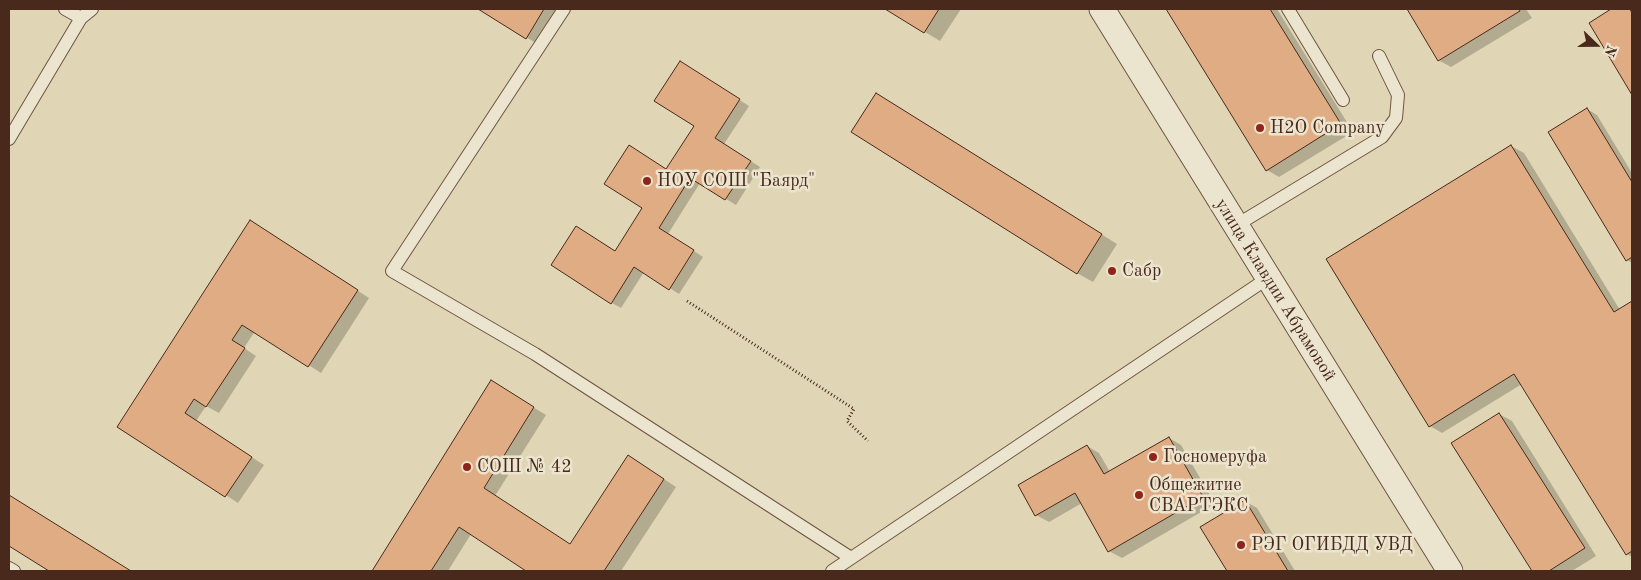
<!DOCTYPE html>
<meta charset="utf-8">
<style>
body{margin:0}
#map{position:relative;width:1641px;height:580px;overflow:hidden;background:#e0d6b5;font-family:"Old Standard TT",serif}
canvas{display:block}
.frame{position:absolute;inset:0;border:10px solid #49291c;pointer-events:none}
.north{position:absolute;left:1571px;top:20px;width:50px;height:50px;-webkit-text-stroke:4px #ebe4cf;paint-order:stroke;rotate:112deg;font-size:14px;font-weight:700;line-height:20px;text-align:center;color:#49291c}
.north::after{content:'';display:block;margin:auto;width:18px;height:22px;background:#49291c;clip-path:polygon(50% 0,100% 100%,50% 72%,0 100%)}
</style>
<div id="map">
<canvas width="1641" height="580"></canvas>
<div class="frame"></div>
<div class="north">N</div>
</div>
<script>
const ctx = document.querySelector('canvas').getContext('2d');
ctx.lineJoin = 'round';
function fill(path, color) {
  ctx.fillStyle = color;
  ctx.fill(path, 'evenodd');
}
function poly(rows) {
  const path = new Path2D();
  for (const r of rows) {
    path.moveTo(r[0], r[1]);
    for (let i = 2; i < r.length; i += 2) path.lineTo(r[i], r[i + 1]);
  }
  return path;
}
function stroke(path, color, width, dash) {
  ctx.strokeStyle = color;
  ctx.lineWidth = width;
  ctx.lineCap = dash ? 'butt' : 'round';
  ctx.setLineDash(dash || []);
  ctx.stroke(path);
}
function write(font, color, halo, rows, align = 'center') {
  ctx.font = font + ' "Old Standard TT",serif';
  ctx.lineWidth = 5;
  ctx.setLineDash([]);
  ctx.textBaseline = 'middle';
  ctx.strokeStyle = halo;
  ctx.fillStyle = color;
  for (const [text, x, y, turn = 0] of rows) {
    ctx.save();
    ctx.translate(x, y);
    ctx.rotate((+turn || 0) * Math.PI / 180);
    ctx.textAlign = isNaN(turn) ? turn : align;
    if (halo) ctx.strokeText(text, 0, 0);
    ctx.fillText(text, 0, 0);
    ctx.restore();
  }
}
const shadow = poly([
 [480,9,558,9,539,45],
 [887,9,961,9,940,41],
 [1167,9,1277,9,1353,132,1279,177,1267,170],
 [1408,9,1526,9,1532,18,1451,67,1438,60],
 [1614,9,1632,9,1632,93,1590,23],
 [690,69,749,106,724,144,760,167,736,205,700,183,668,234,703,257,679,294,644,272,621,308,612,303,616,252,695,125],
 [892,103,1117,244,1093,282,1077,273],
 [1587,109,1597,115,1632,173,1632,263,1627,260],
 [1511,146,1524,153,1620,310,1632,302,1632,557,1627,554,1522,384,1442,433,1430,426],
 [263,229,369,298,321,373,255,331,244,348,256,356,219,413,206,406,196,421,264,465,238,503,119,426],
 [492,382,546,415,495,496,571,545,641,464,676,487,621,571,528,571,471,534,448,571,373,571],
 [1499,414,1512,421,1596,556,1572,571,1533,571,1453,444],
 [1169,438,1181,445,1215,504,1122,558,1109,551,1082,503,1049,522,1036,515,1087,446,1099,453,1110,472],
 [9,495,130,571,52,571,9,544],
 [1245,501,1257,508,1295,571,1228,571,1202,527]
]);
const building = poly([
 [478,9,544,9,526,39,478,9],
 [885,9,939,9,924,33,885,9],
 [1166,9,1270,9,1341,124,1266,171,1166,9],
 [1407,9,1519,9,1520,11,1438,61,1407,9],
 [1611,9,1630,9,1632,13,1632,95,1589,23,1611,9],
 [680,61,740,99,715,138,751,161,725,200,690,178,659,228,694,250,669,290,634,267,611,304,551,265,576,226,615,251,642,208,604,184,629,145,666,169,694,126,654,101,680,61],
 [876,93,1102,234,1077,274,851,132,876,93],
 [1587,108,1632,182,1632,257,1626,261,1548,132,1587,108],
 [1511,145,1614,312,1632,301,1632,551,1626,555,1514,374,1429,427,1326,259,1511,145],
 [250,220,358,290,308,367,242,325,232,340,245,348,206,407,194,399,185,413,252,457,225,497,117,427,250,220],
 [491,380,534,407,484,488,570,544,628,455,664,479,604,571,526,571,459,527,431,571,372,571,491,380],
 [1499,413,1585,548,1549,571,1532,571,1451,443,1499,413],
 [1169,437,1203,497,1108,552,1075,493,1035,516,1018,485,1087,445,1104,474,1169,437],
 [9,495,131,571,49,571,9,546,9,495],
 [1245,500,1288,571,1227,571,1200,527,1245,500]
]);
const path = poly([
 [687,301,854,409,847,421,868,441]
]);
const lane = poly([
 [65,9,81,18],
 [564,9,392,271,535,354,851,558],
 [1288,9,1343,100],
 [9,139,81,18,92,9],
 [1235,226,1382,137,1396,118,1398,95,1379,56],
 [9,568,14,571],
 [832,571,1268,278]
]);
const street = poly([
 [1102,9,1450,571]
]);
const markers = [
 [1260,128,5,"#8f2418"],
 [647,181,5,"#8f2418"],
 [1112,271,5,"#8f2418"],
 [1153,457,5,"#8f2418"],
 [467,467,5,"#8f2418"],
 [1139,495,5,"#8f2418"],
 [1241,545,5,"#8f2418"]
];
const poiNames = [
 ["H2O Company",1270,128],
 ["НОУ СОШ \"Баярд\"",657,181],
 ["Сабр",1122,271],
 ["Госномеруфа",1163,457],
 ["СОШ № 42",477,467],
 ["Общежитие",1149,485],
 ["СВАРТЭКС",1149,506],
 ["РЭГ ОГИБДД УВД",1251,545]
];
const streetNames = [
 ["улица Клавдии Абрамовой",1275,290,58]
];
fill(shadow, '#0003');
fill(building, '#dfac84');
stroke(building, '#49291c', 1);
stroke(lane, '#6f5442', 14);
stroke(street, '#6f5442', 27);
stroke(path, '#49291c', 3, [1, 2.5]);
stroke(lane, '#ebe4cf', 12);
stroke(street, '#ebe4cf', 25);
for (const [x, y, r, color] of markers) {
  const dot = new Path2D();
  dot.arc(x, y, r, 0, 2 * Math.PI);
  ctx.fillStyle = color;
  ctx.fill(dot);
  stroke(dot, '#ebe4cf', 2);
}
write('18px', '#49291c', '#ebe4cf', poiNames, 'left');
write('18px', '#49291c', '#ebe4cf', streetNames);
</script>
